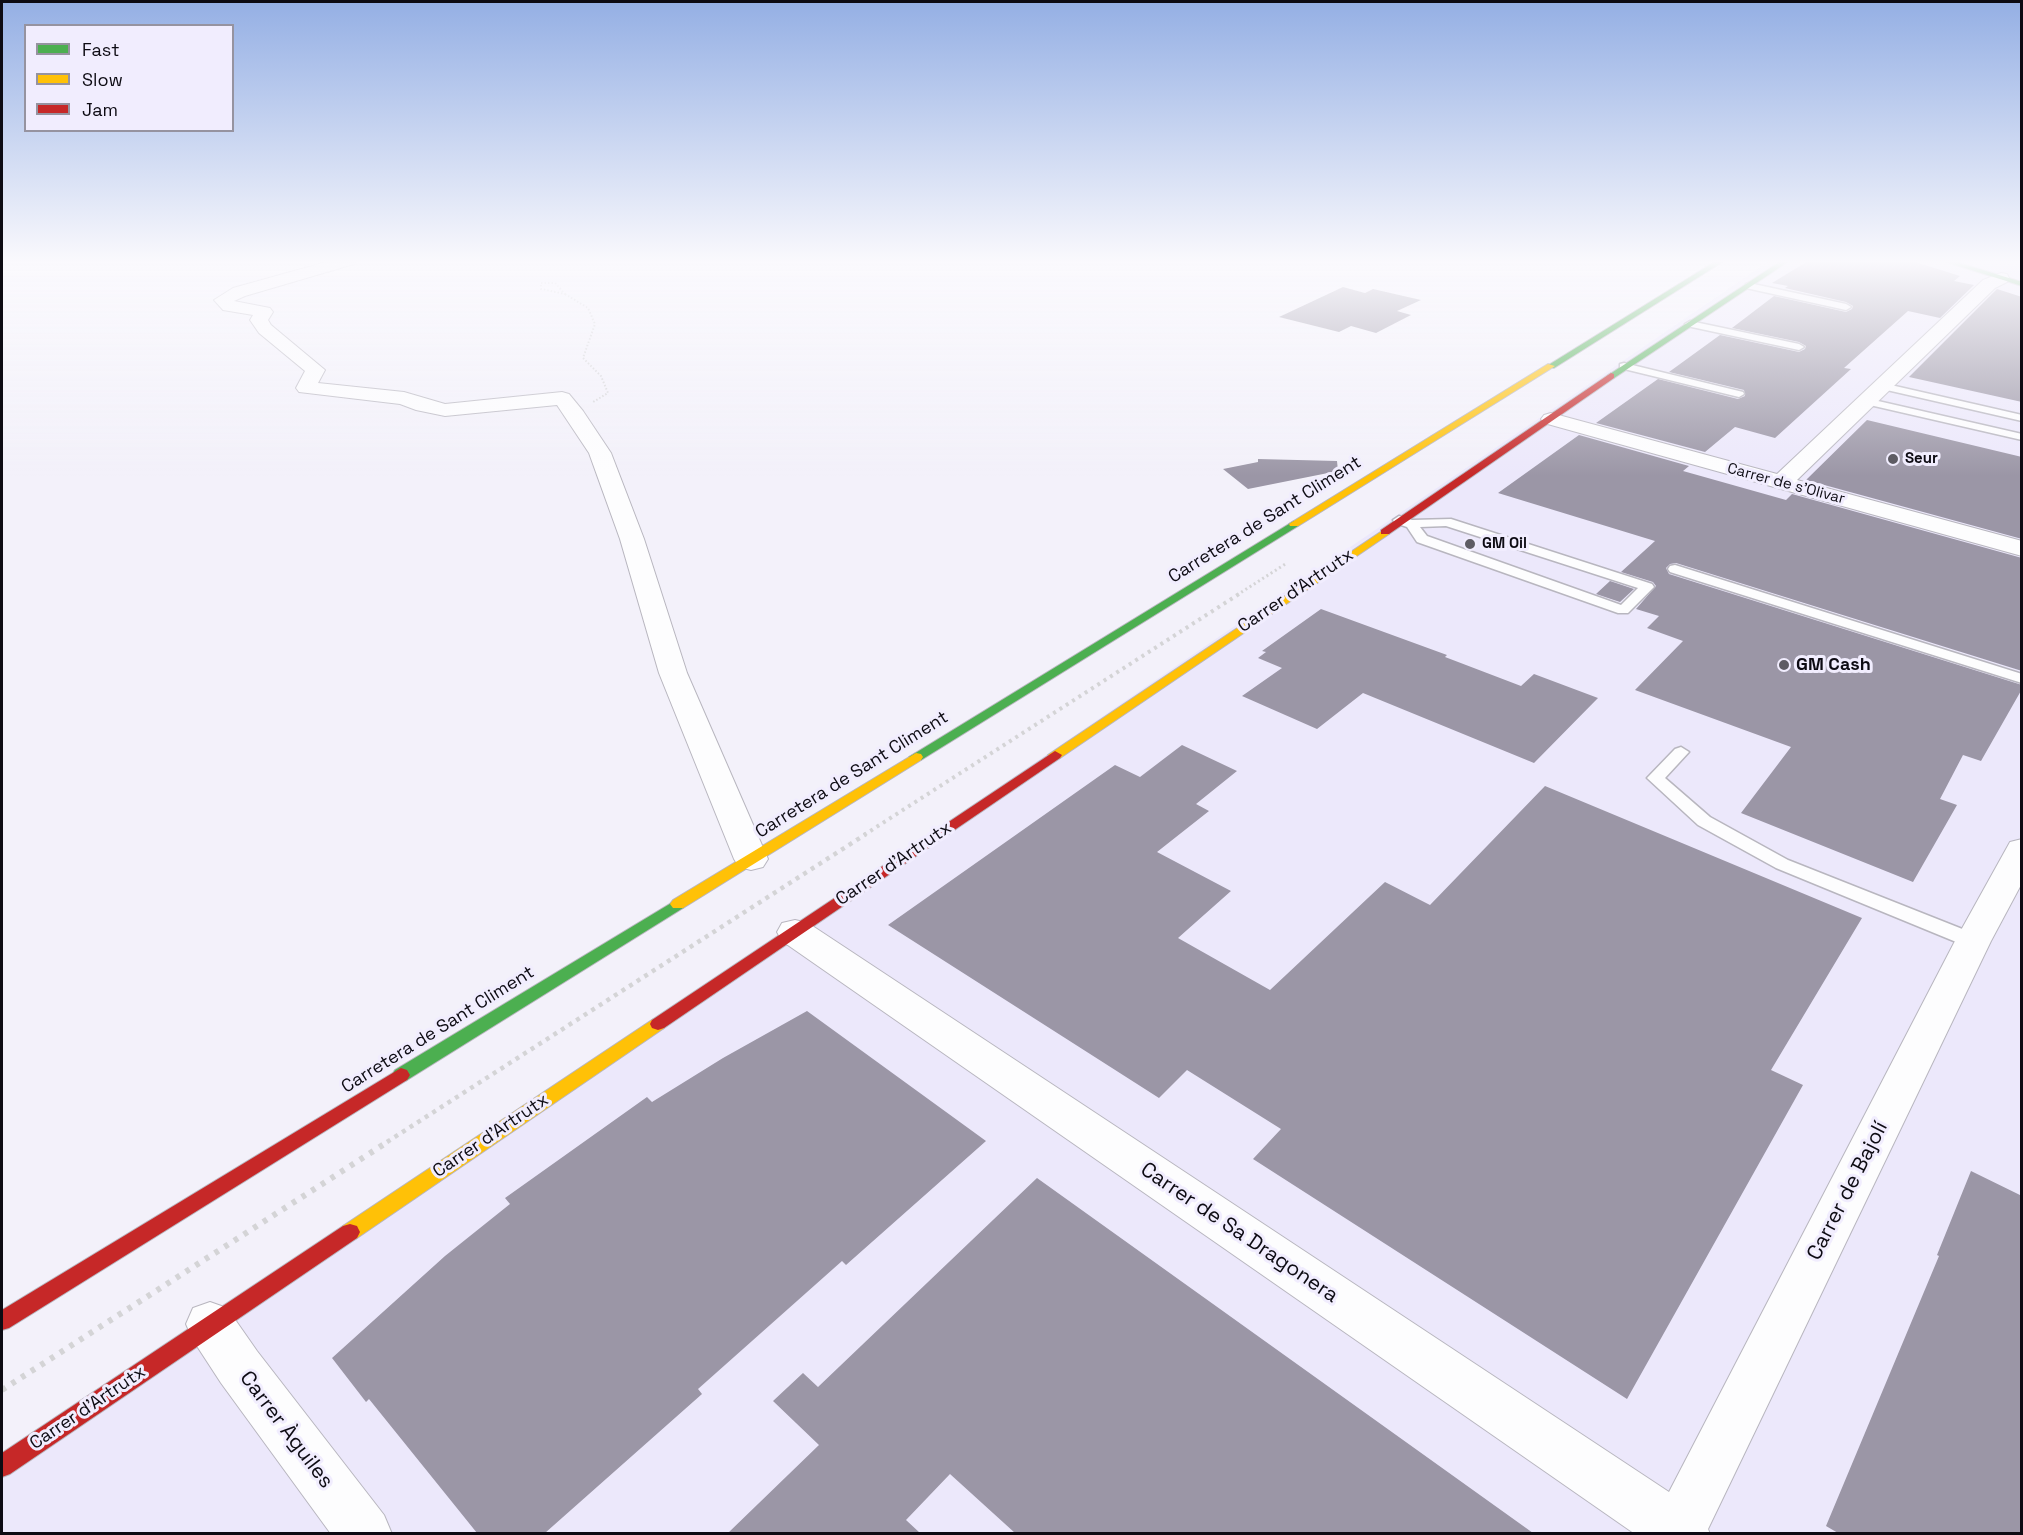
<!DOCTYPE html>
<meta charset="utf-8">
<style>
body{margin:0}
#map{position:relative;width:2023px;height:1535px;overflow:hidden;background:#f3f1fa;font-family:"Space Grotesk",sans-serif}
canvas{display:block}
.frame{position:absolute;inset:0;border:3px solid #0d0b13;pointer-events:none}
.legend{position:absolute;left:24px;top:24px;width:210px;height:108px;box-sizing:border-box;background:#f1edfe;border:2px solid #9693a0;margin:0;padding:8px 10px;list-style:none;font-size:18px;color:#0d0b13}
.legend li{display:flex;align-items:center;gap:12px;height:30px}
.legend b{width:30px;border:2px solid #9693a0}
</style>
<div id="map">
<canvas width="2023" height="1535"></canvas>
<div class="frame"></div>
<ul class="legend">
<li><b style="height:8px;background:#4caf50"></b>Fast</li>
<li><b style="height:8px;background:#ffc107"></b>Slow</li>
<li><b style="height:8px;background:#c62828"></b>Jam</li>
</ul>
</div>
<script>
const ctx = document.querySelector('canvas').getContext('2d');
ctx.lineJoin = 'round';
function fill(path, color) {
  ctx.fillStyle = color;
  ctx.fill(path, 'evenodd');
}
function poly(rows) {
  const path = new Path2D();
  for (const r of rows) {
    path.moveTo(r[0], r[1]);
    for (let i = 2; i < r.length; i += 2) path.lineTo(r[i], r[i + 1]);
  }
  return path;
}
function stroke(path, color, width, dash) {
  ctx.strokeStyle = color;
  ctx.lineWidth = width;
  ctx.lineCap = dash ? 'butt' : 'round';
  ctx.setLineDash(dash || []);
  ctx.stroke(path);
}
function write(font, color, halo, rows, align = 'center') {
  ctx.font = font + ' "Space Grotesk",sans-serif';
  ctx.lineWidth = 6;
  ctx.setLineDash([]);
  ctx.textBaseline = 'middle';
  ctx.strokeStyle = halo;
  ctx.fillStyle = color;
  for (const [text, x, y, turn = 0] of rows) {
    ctx.save();
    ctx.translate(x, y);
    ctx.rotate((+turn || 0) * Math.PI / 180);
    ctx.textAlign = isNaN(turn) ? turn : align;
    if (halo) ctx.strokeText(text, 0, 0);
    ctx.fillText(text, 0, 0);
    ctx.restore();
  }
}
const built = poly([
 [1769,261,2021,261,2021,1533,2,1534,2,1468]
]);
const building = poly([
 [1808,261,1912,261,1960,276,1954,281,1974,285,1940,318,1908,311,1844,368,1851,369,1775,438,1735,427,1705,452,1596,423,1658,379,1738,399,1745,396,1744,390,1669,372,1720,335,1799,352,1805,349,1806,346,1799,342,1732,328,1774,296,1846,312,1852,309,1853,306,1846,302,1785,288,1788,286,1772,283],
 [1343,287,1365,293,1373,289,1421,300,1397,311,1411,315,1376,333,1351,326,1339,332,1279,317],
 [1997,289,2022,297,2022,402,1909,377],
 [1867,420,2022,457,2022,539,1806,480],
 [1579,435,1689,466,1683,471,1786,500,1792,494,2022,558,2022,671,1676,563,1670,564,1666,568,1669,574,2022,685,2022,689,1981,761,1963,755,1940,799,1957,805,1913,882,1741,813,1791,747,1635,690,1683,641,1647,628,1659,616,1636,609,1656,586,1653,582,1621,572,1655,541,1498,493],
 [1258,459,1337,461,1338,471,1248,489,1223,469,1258,462],
 [1610,581,1634,589,1620,602,1596,594],
 [1321,609,1447,655,1445,657,1521,686,1534,674,1598,698,1534,763,1363,693,1317,729,1242,696,1282,668,1258,658,1266,652,1262,651],
 [1182,745,1237,771,1196,804,1209,811,1157,852,1231,891,1178,938,1270,990,1385,882,1430,905,1545,786,1862,918,1771,1070,1803,1085,1627,1399,1253,1159,1281,1129,1187,1070,1159,1098,888,925,1115,765,1140,777],
 [807,1011,986,1141,846,1265,842,1261,698,1389,702,1394,545,1533,477,1533,369,1399,366,1402,332,1358,445,1256,510,1204,505,1198,647,1097,652,1102,723,1058],
 [1971,1171,2022,1196,2022,1533,1838,1533,1826,1526,1939,1256,1937,1255],
 [1037,1178,1533,1533,1015,1533,950,1474,906,1520,920,1533,728,1533,819,1445,773,1401,803,1373,818,1387]
]);
const pathFar4 = poly([
 [541,283,555,283,565,294,541,289,541,283],
 [565,294,588,308,595,324,583,358,601,376,608,393,593,402]
]);
const pathFar3 = poly([
 [1237,595,1287,563]
]);
const pathFar2 = poly([
 [864,835,1239,594]
]);
const pathFar1 = poly([
 [387,1142,866,834]
]);
const path = poly([
 [2,1390,389,1141]
]);
const lane = poly([
 [1749,283,1846,304,1851,307,1846,310,1746,288,1746,284,1749,283],
 [1690,321,1799,344,1804,347,1799,350,1687,326,1685,324,1690,321],
 [1624,363,1743,392,1744,394,1739,397,1620,368,1620,364,1624,363],
 [1882,383,2022,415,2022,421,1878,388,1878,384,1882,383],
 [1865,398,2022,434,2022,440,1861,403,1861,399,1865,398],
 [1399,516,1412,520,1451,519,1652,584,1654,587,1628,613,1618,613,1417,542,1407,527,1395,523,1393,520,1399,516],
 [1446,526,1638,588,1621,605,1427,536,1420,527,1446,526],
 [1675,565,2022,674,2022,683,1670,572,1668,569,1670,566,1675,565],
 [1681,747,1689,752,1665,778,1710,817,1788,860,1980,936,1983,941,1980,946,1973,948,1966,946,1776,868,1698,825,1647,778,1675,749,1681,747]
]);
const street = poly([
 [330,261,356,261,354,264,245,296,234,301,270,308,273,312,268,320,271,325,325,370,318,383,404,392,445,404,562,392,569,394,583,411,611,453,644,539,687,673,768,859,763,867,751,870,739,867,734,859,659,673,620,539,589,453,557,405,445,416,416,410,400,404,299,392,296,388,305,371,259,333,250,320,253,315,223,310,214,300,233,288,330,261],
 [2001,273,2007,274,2009,278,2007,282,1995,288,1797,480,2022,541,2022,556,1544,423,1541,419,1544,415,1551,413,1777,474,1983,280,2001,273],
 [2022,839,2022,883,1991,941,1708,1529,1710,1534,1635,1534,782,941,777,932,782,923,795,920,808,923,1669,1492,1955,941,2010,842,2022,839],
 [210,1302,227,1308,257,1351,384,1515,392,1534,331,1534,221,1383,193,1340,186,1324,193,1308,210,1302]
]);
const fast = poly([
 [1716,261,1724,261,1554,368,1547,366,1716,261],
 [1781,261,1789,261,1614,378,1607,376,1781,261],
 [1943,261,1953,261,2022,282,2022,286,1943,261],
 [1294,521,1298,522,1298,526,921,760,911,760,909,757,1294,521],
 [678,899,683,900,686,904,683,908,407,1080,401,1082,395,1080,392,1075,395,1070,678,899]
]);
const slow = poly([
 [1548,364,1555,366,1298,526,1290,526,1289,524,1548,364],
 [1385,529,1389,530,1389,534,1060,758,1055,759,1048,755,1385,529],
 [916,753,921,754,923,757,921,760,683,908,673,908,670,904,673,900,916,753],
 [658,1018,664,1020,666,1024,664,1028,357,1238,350,1240,343,1238,340,1232,343,1226,652,1020,658,1018]
]);
const jam = poly([
 [1611,373,1614,374,1614,378,1389,534,1381,534,1381,530,1611,373],
 [1055,751,1062,755,1060,758,664,1028,658,1030,652,1028,650,1024,652,1020,1055,751],
 [401,1068,407,1070,410,1075,407,1080,9,1328,2,1330,2,1310,401,1068],
 [350,1224,357,1226,360,1232,357,1238,10,1474,2,1477,2,1453,343,1226,350,1224]
]);
const markers = [
 [1893,459,6,"#5e5c64"],
 [1470,544,6,"#5e5c64"],
 [1784,665,6,"#5e5c64"]
];
const farPoinames = [
 ["Seur",1905,459],
 ["GM Oil",1482,544]
];
const farStreetnames = [
 ["Carrer de s'Olivar",1786,484,15]
];
const streetNames = [
 ["Carretera de Sant Climent",1265,520,-32],
 ["Carrer d'Artrutx",1296,591,-34],
 ["Carretera de Sant Climent",852,775,-32],
 ["Carrer d'Artrutx",894,864,-34],
 ["Carretera de Sant Climent",438,1030,-32],
 ["Carrer d'Artrutx",491,1136,-34],
 ["Carrer d'Artrutx",88,1408,-34]
];
const poiNames = [
 ["GM Cash",1796,665]
];
const nearStreetnames = [
 ["Carrer de Bajolí",1848,1191,-63],
 ["Carrer de Sa Dragonera",1239,1233,34],
 ["Carrer Àguiles",286,1430,53]
];
fill(built, '#ece8fb');
fill(building, '#9b96a6');
stroke(lane, '#b8b6bf', 3);
stroke(street, '#b8b6bf', 2);
stroke(fast, '#b8b6bf', 2);
stroke(slow, '#b8b6bf', 2);
stroke(jam, '#b8b6bf', 2);
stroke(pathFar4, '#d4d4d6', 2, [1.5, 2]);
stroke(pathFar3, '#d4d4d6', 3, [2, 3]);
stroke(pathFar2, '#d4d4d6', 4, [3, 4.5]);
stroke(pathFar1, '#d4d4d6', 4.5, [4, 5]);
stroke(path, '#d4d4d6', 6, [4.5, 7]);
fill(lane, '#fdfdfe');
fill(street, '#fdfdfe');
fill(fast, '#4caf50');
fill(slow, '#ffc107');
fill(jam, '#c62828');
const sky = ctx.createLinearGradient(0, 0, 0, 476);
sky.addColorStop(0, '#94afe4');
sky.addColorStop(0.55, '#faf9fd');
sky.addColorStop(1, '#faf9fd00');
ctx.fillStyle = sky;
ctx.fillRect(0, 0, 2023, 476);
for (const [x, y, r, color] of markers) {
  const dot = new Path2D();
  dot.arc(x, y, r, 0, 2 * Math.PI);
  ctx.fillStyle = color;
  ctx.fill(dot);
  stroke(dot, '#f1edfe', 2);
}
write('bold 15px', '#0d0b13', '#f1edfe', farPoinames, 'left');
write('15px', '#0d0b13', '#f1edfe', farStreetnames);
write('18px', '#0d0b13', '#f1edfe', streetNames);
write('bold 18px', '#0d0b13', '#f1edfe', poiNames, 'left');
write('21px', '#0d0b13', '#f1edfe', nearStreetnames);
</script>
